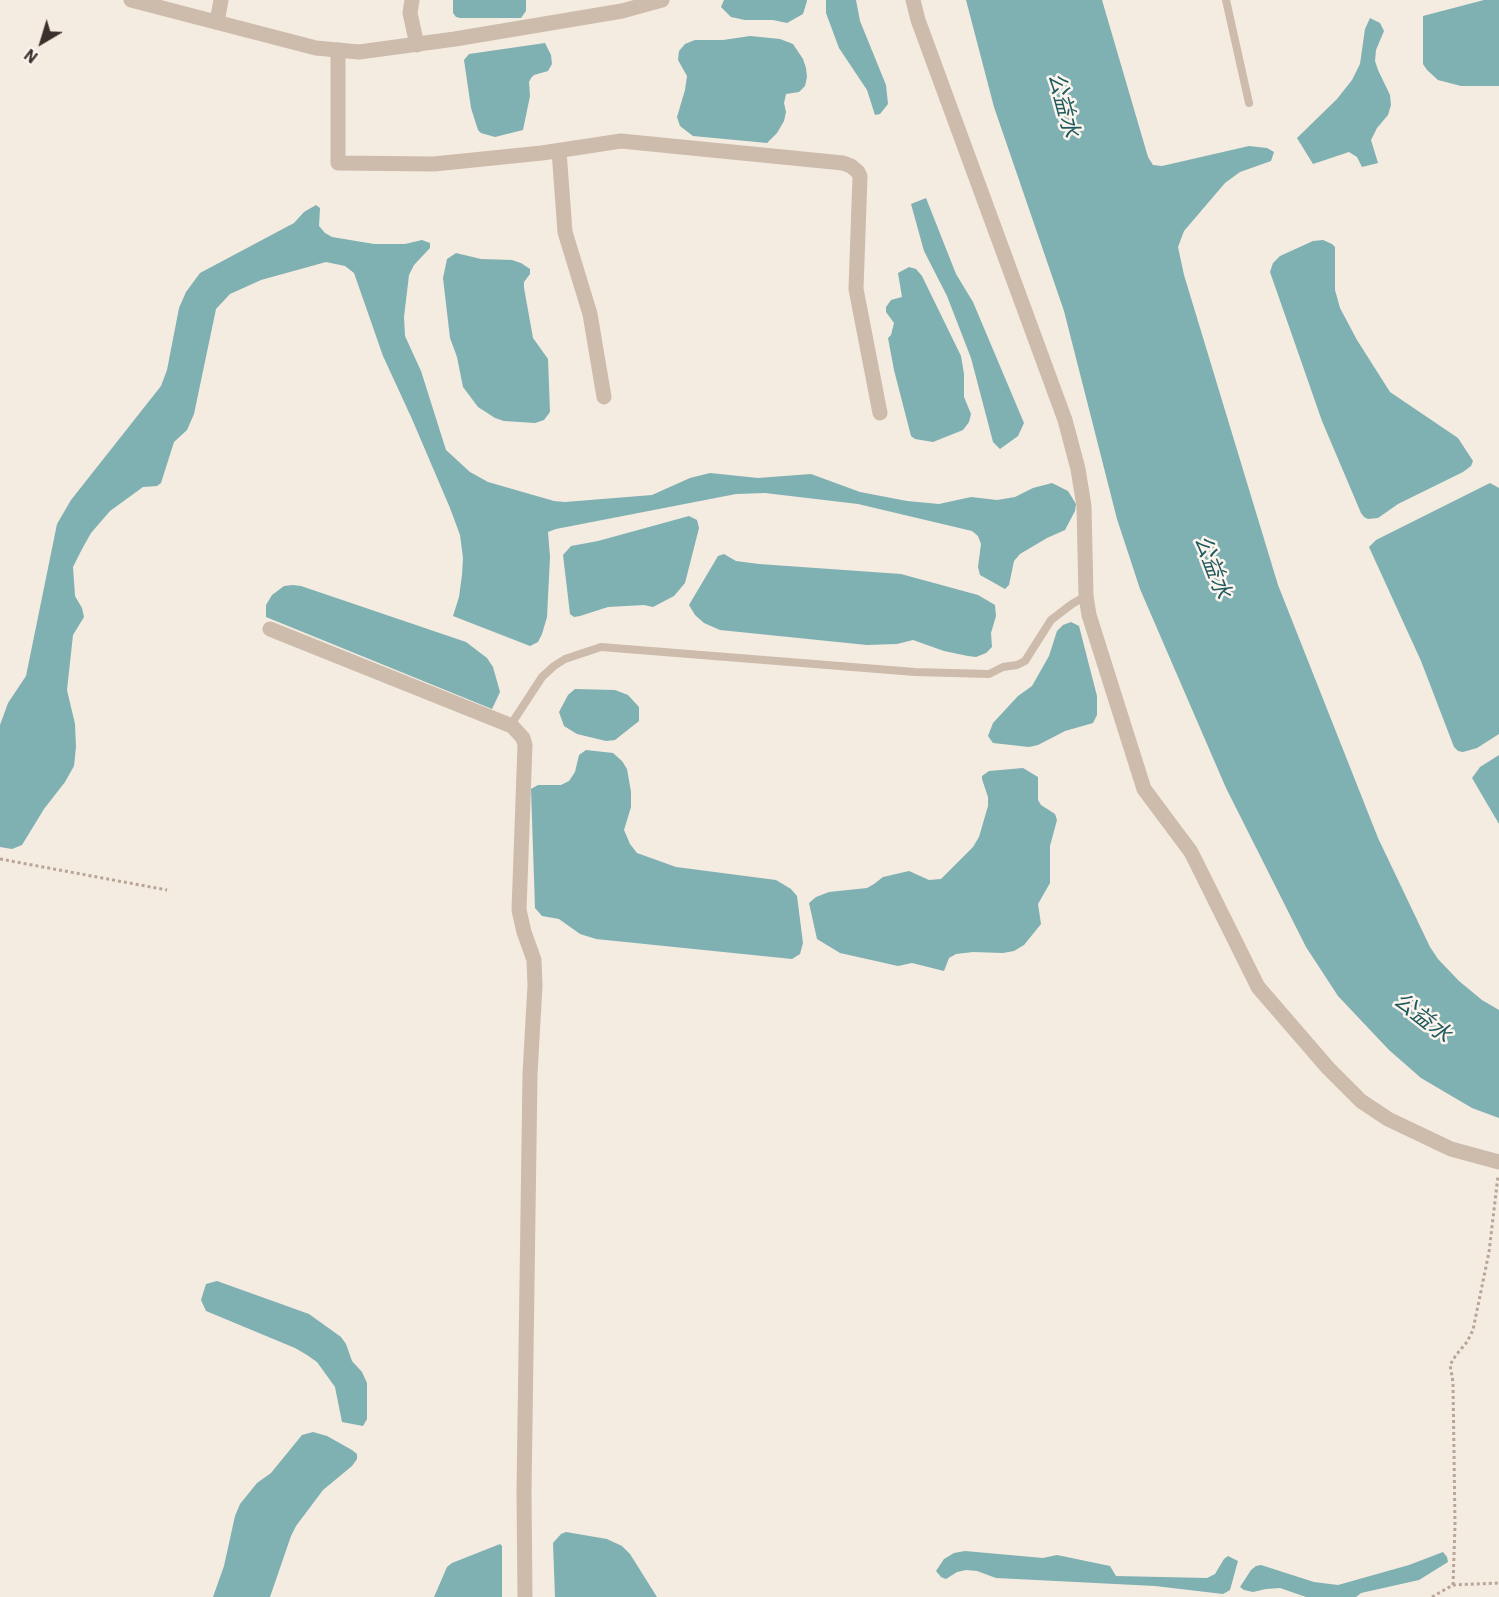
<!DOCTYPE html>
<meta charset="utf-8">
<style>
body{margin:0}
#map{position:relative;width:1499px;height:1597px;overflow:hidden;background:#f4ebe1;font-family:"IBM Plex Sans",sans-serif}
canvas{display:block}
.north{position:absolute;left:12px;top:12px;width:60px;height:60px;-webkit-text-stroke:4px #fbf5ee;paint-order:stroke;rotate:218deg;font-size:16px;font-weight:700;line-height:24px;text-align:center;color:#3b302b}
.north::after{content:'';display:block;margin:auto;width:21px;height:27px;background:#3b302b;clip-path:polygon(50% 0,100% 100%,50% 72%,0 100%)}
</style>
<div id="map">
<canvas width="1499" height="1597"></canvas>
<div class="north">N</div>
</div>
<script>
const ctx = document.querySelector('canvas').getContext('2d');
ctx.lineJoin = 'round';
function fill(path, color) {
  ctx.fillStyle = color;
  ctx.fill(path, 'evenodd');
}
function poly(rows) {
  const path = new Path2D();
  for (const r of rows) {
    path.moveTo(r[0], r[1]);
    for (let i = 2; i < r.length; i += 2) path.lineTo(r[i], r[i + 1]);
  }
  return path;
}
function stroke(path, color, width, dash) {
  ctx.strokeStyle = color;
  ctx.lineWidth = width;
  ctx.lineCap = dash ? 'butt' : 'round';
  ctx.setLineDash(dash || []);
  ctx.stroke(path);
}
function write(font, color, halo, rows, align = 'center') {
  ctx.font = font + ' "IBM Plex Sans","Noto Sans SC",sans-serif';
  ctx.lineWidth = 5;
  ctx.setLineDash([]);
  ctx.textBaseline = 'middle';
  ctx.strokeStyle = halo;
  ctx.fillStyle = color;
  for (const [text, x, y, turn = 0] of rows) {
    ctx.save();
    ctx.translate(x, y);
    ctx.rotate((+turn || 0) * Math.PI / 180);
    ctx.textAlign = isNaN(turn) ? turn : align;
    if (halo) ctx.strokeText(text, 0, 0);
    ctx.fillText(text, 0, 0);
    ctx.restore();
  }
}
const water = poly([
 [453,0,526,0,526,11,521,18,460,18,456,17,453,13],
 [724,0,807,0,807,1,803,14,787,23,773,20,745,20,731,17,721,7],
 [826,0,856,0,860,21,886,85,888,104,880,114,875,115,867,90,839,48,826,13],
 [966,0,1102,0,1148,157,1153,165,1162,166,1249,146,1267,148,1274,152,1271,161,1240,172,1225,183,1184,231,1178,247,1184,275,1278,585,1378,838,1430,947,1438,959,1459,981,1482,1000,1499,1010,1499,1118,1472,1108,1421,1078,1389,1050,1338,996,1306,947,1226,788,1140,589,1117,519,1064,311,994,107],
 [1484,0,1499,0,1499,86,1461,86,1438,80,1427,70,1423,64,1423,16],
 [1370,18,1380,23,1384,31,1376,50,1375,61,1378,70,1390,95,1391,105,1388,115,1377,128,1371,140,1378,163,1362,167,1357,157,1349,152,1313,164,1297,138,1337,99,1352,80,1360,64,1365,29],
 [750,36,780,39,793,44,803,59,806,68,807,77,805,86,799,92,786,94,784,103,786,112,784,121,777,133,767,143,693,136,680,126,677,117,685,90,687,76,678,60,679,51,685,44,695,40,723,40],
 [545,43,551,55,552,64,548,71,534,75,531,78,529,82,530,96,523,130,495,137,481,133,478,130,471,108,464,60,469,54],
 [926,198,956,274,973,302,1024,423,1018,436,1000,449,993,442,971,358,947,296,924,251,911,204],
 [316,205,320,208,319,226,325,233,332,237,374,244,405,244,422,240,430,243,430,248,414,265,409,275,404,317,405,336,421,371,446,450,470,472,488,482,554,501,565,502,652,495,690,478,710,473,758,478,811,474,860,492,907,501,939,504,971,497,997,500,1015,497,1033,488,1052,483,1068,491,1076,504,1075,511,1065,530,1047,538,1020,554,1014,561,1009,585,1005,589,980,575,978,567,981,544,978,536,972,531,858,504,765,493,736,494,556,529,548,532,550,557,547,617,542,634,538,642,530,646,453,616,459,597,462,575,463,558,460,535,450,508,412,419,383,356,354,273,345,266,326,262,261,280,230,294,216,309,194,414,187,430,174,442,161,483,157,486,143,487,110,511,91,533,82,549,73,567,75,596,82,608,84,617,73,635,67,690,75,724,76,747,74,766,65,782,44,809,22,845,12,849,0,847,0,725,8,703,26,676,57,524,71,500,161,386,167,370,179,308,186,292,200,273,294,223,304,212],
 [1323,240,1332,244,1335,247,1335,290,1340,308,1357,340,1390,392,1458,438,1473,461,1471,466,1463,472,1398,504,1378,518,1368,519,1364,517,1361,513,1322,421,1270,272,1273,263,1280,256,1313,241],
 [456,253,481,259,512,260,521,263,530,269,530,274,524,282,524,288,533,338,548,359,550,412,544,420,535,423,504,421,495,418,478,407,463,387,457,357,450,338,443,278,447,259],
 [909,267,916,269,922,276,961,356,964,374,964,397,971,414,969,422,963,430,933,442,915,439,911,436,894,370,888,338,891,335,894,323,886,312,886,307,891,300,902,297,898,273],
 [1490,483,1499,488,1499,734,1477,748,1463,752,1458,751,1454,747,1421,661,1369,547,1376,540],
 [689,516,697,520,699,528,685,583,674,596,653,607,644,605,608,607,580,616,574,617,570,614,563,555,571,546,598,541],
 [724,554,736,561,759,564,901,574,978,595,995,605,996,616,991,633,992,647,986,653,976,657,968,656,944,651,913,640,897,644,867,645,720,630,704,623,695,615,689,605,718,556],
 [293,585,301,586,466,642,487,658,493,667,500,692,492,709,266,617,266,605,272,595,284,586],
 [1071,622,1079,626,1097,696,1097,715,1093,723,1065,731,1038,745,1029,747,993,743,988,736,993,723,1018,696,1032,686,1049,656,1057,631,1063,625],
 [575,689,615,690,628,695,639,707,639,721,615,740,606,741,577,734,564,726,559,712,568,695],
 [586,750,613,753,622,761,627,769,631,792,631,807,624,830,630,844,637,853,676,867,776,880,791,889,797,896,803,943,800,954,792,959,596,939,580,934,559,919,542,916,535,908,531,789,538,785,561,785,569,781,575,772,579,755],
 [1499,755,1499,824,1472,778,1480,767],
 [1023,768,1038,777,1038,800,1041,805,1055,814,1057,820,1050,846,1050,883,1038,904,1041,924,1024,945,1014,951,1003,953,973,952,956,954,949,958,944,971,912,963,898,966,840,953,817,939,809,903,816,897,829,892,867,888,874,884,883,877,909,871,929,880,941,879,973,847,979,837,988,806,988,797,982,779,982,776,989,771],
 [217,1281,309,1314,341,1337,346,1344,352,1361,362,1372,367,1383,367,1419,363,1426,342,1422,335,1387,317,1362,307,1355,295,1348,206,1311,201,1300,206,1284],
 [313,1432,327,1436,352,1450,357,1454,357,1459,352,1466,323,1490,296,1526,291,1536,270,1597,213,1597,224,1566,235,1516,240,1504,257,1483,271,1473,302,1435],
 [566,1532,607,1539,622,1546,630,1554,657,1597,555,1597,553,1543,561,1534],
 [500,1544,502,1546,502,1597,434,1597,447,1567,452,1563],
 [965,1551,1043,1558,1057,1555,1110,1566,1116,1576,1207,1578,1215,1574,1224,1559,1228,1556,1238,1561,1230,1590,1223,1594,1155,1586,996,1578,977,1571,966,1570,957,1572,946,1579,941,1577,936,1571,944,1559,954,1553],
 [1443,1552,1447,1557,1448,1562,1419,1580,1361,1593,1356,1597,1306,1597,1280,1588,1266,1589,1253,1592,1244,1590,1240,1587,1251,1570,1256,1566,1261,1565,1314,1582,1338,1585,1409,1565]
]);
const path = poly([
 [0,859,167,890],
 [1453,1585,1455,1525,1453,1382,1450,1365,1456,1355,1467,1342,1473,1330,1489,1252,1498,1176],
 [1432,1597,1453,1585,1499,1583]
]);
const service = poly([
 [1226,0,1249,103],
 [510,726,542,677,554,666,565,659,601,647,915,672,989,674,1003,667,1017,665,1025,661,1051,620,1072,604,1086,596]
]);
const minor = poly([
 [412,0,410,13,417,45],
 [913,0,918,20,1065,420,1078,469,1084,506,1086,596,1089,615,1144,789,1191,852,1258,987,1328,1068,1361,1101,1388,1119,1451,1149,1499,1162],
 [217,22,221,0],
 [338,50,338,163,434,164,542,153,621,141,843,163,851,166,858,172,860,176,856,289,880,413],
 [559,151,565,232,590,314,604,397],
 [270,629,512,726,523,738,525,745,519,910,524,932,534,960,535,985,530,1074,524,1492,525,1597]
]);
const tertiary = poly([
 [131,0,316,48,359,52,455,39,622,11,662,0]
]);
const waterNames = [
 ["公益水",1063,105,75],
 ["公益水",1212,567,69],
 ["公益水",1422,1018,38]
];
fill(water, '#7fb0b2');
stroke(path, '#b9a596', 3, [3, 3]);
stroke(service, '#cdbbac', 8);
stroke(minor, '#cdbbac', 15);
stroke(tertiary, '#cdbbac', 15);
write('italic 22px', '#1f5a5e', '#fbf5ee', waterNames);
</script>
